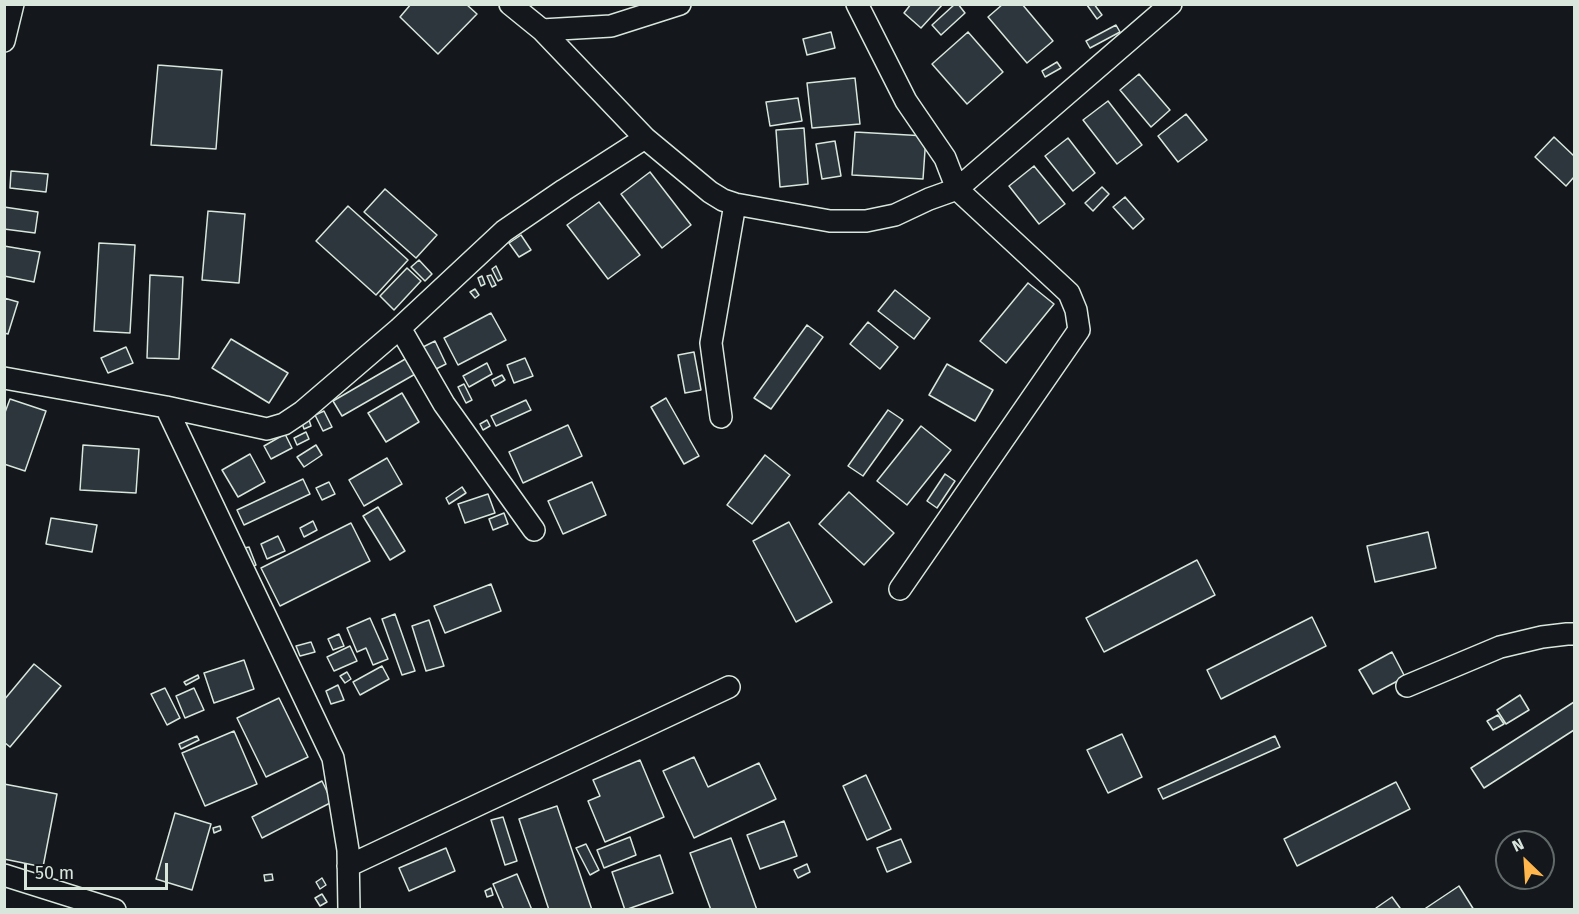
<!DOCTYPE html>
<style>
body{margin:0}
#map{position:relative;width:1579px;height:914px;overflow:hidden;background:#14181c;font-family:"Fira Sans",sans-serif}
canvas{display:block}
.frame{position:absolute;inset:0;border:6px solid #d8e6dc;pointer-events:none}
.north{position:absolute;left:1495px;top:830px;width:60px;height:60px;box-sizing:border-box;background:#14181c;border:2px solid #626a69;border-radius:50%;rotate:335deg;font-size:16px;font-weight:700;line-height:24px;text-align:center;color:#d8e6dc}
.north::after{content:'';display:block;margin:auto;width:21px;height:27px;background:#ffb74d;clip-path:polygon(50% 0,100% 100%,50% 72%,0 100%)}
.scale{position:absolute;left:24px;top:863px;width:144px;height:27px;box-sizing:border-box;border:3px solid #d8e6dc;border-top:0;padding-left:8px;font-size:18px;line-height:21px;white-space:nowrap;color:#d8e6dc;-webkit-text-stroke:4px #14181c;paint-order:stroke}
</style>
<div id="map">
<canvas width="1579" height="914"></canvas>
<div class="frame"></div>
<div class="north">N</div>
<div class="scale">50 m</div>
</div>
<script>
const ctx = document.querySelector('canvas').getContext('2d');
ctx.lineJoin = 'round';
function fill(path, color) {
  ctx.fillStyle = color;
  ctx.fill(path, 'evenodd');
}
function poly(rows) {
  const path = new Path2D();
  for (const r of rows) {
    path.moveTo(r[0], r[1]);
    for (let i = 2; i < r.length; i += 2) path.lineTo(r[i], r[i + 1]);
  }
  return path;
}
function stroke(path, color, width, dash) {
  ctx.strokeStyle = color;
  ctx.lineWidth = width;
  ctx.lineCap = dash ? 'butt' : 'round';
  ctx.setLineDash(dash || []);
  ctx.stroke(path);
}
const building = poly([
 [411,4,466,4,477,14,438,54,400,17,411,4],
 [911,4,943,4,921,28,904,13,911,4],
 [955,4,958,4,965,13,941,35,932,25,955,4],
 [1003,4,1022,4,1053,41,1027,63,988,17,1003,4],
 [1088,4,1094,4,1102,15,1097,19,1087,5,1088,4],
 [1116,25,1120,32,1090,48,1086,41,1116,25],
 [831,32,835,48,807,55,803,39,831,32],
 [968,32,1003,72,967,104,932,64,968,32],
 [1057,62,1061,68,1045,77,1042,71,1057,62],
 [158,65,222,70,216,149,151,145,158,65],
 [1139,74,1170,110,1151,127,1120,90,1139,74],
 [855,78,860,124,812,128,807,83,855,78],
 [798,98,802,121,770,126,766,102,798,98],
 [1108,101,1142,145,1117,164,1083,120,1108,101],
 [1186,114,1207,140,1178,162,1158,136,1186,114],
 [804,128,808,184,780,187,776,130,804,128],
 [855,132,926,136,923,179,852,175,855,132],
 [1554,137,1574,156,1574,177,1566,186,1535,157,1554,137],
 [1068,138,1095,173,1073,191,1045,156,1068,138],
 [835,141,841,176,822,179,816,144,835,141],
 [1034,166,1065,204,1039,224,1009,186,1034,166],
 [11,171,48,174,46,192,10,188,11,171],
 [650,172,691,225,662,248,621,194,650,172],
 [1102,187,1109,194,1093,211,1085,203,1102,187],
 [385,189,437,235,416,258,364,212,385,189],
 [1125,197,1144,219,1133,229,1113,207,1125,197],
 [599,202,640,255,608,279,567,225,599,202],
 [348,206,408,260,376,295,316,241,348,206],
 [4,207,38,212,35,233,4,229,4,207],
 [208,211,245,214,239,283,202,280,208,211],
 [521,235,531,250,519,257,509,243,521,235],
 [99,243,135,245,130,333,94,331,99,243],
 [4,246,40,252,34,282,4,276,4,246],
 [419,260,432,274,425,281,411,267,419,260],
 [496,266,502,279,498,281,492,269,496,266],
 [407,268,421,281,394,310,380,296,407,268],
 [150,275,183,277,179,359,147,358,150,275],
 [491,275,496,285,492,287,487,276,491,275],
 [482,276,485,284,481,286,478,278,482,276],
 [1028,283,1054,304,1006,363,980,341,1028,283],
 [475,289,479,295,475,298,470,292,475,289],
 [895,290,930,318,914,339,878,311,895,290],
 [4,298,18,302,8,334,4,333,4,298],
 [491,313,506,340,458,365,444,338,491,313],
 [868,322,898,347,880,369,850,344,868,322],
 [807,325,823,337,771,409,754,398,807,325],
 [231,339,288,373,269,403,212,368,231,339],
 [435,341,446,364,432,371,421,348,435,341],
 [126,347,133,363,108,373,101,358,126,347],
 [694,352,701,390,685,393,678,355,694,352],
 [407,358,417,373,342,416,333,401,407,358],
 [525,358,533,376,514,383,507,365,525,358],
 [487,363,492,374,469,387,463,376,487,363],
 [947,364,993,390,975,421,929,395,947,364],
 [502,375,505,380,495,386,492,380,502,375],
 [464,384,472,400,466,403,458,387,464,384],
 [402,393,419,422,386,442,368,413,402,393],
 [666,398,699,456,684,464,651,407,666,398],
 [10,399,46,411,25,471,4,464,4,415,10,399],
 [526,400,531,410,496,426,491,416,526,400],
 [888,410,903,420,863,476,848,466,888,410],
 [324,411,332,427,323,431,315,415,324,411],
 [309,420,311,426,304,429,302,423,309,420],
 [487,420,490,426,483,430,480,424,487,420],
 [568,425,582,456,523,483,509,452,568,425],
 [921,426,951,450,907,505,877,481,921,426],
 [306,432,309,439,297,445,294,438,306,432],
 [285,434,292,448,271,459,264,446,285,434],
 [83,445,139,449,136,493,80,490,83,445],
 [316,445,322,455,304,467,297,457,316,445],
 [250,454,265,482,238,497,222,470,250,454],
 [765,455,790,475,752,524,727,505,765,455],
 [387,458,402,484,364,506,349,480,387,458],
 [945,474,955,481,937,508,927,501,945,474],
 [303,479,310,494,244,525,237,510,303,479],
 [329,482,335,494,322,500,316,488,329,482],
 [592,482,606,515,563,534,548,501,592,482],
 [462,487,466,493,449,504,446,498,462,487],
 [849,492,894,533,864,565,819,524,849,492],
 [488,494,495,513,465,523,458,504,488,494],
 [378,507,405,551,390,560,363,516,378,507],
 [504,513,508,524,493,530,489,519,504,513],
 [51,518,97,525,92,552,46,544,51,518],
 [313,521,317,530,304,537,300,528,313,521],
 [789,522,832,602,796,622,753,541,789,522],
 [351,523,370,561,280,606,261,568,351,523],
 [1428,532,1436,568,1375,582,1367,546,1428,532],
 [278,536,285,551,267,559,261,544,278,536],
 [249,547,256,565,251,567,244,548,249,547],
 [1197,560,1215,595,1104,652,1086,618,1197,560],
 [491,584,501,611,445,633,434,606,491,584],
 [395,614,415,671,402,675,382,619,395,614],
 [1312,617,1326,646,1221,699,1207,670,1312,617],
 [370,618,388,659,373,665,366,648,357,652,347,628,370,618],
 [429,620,444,666,426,671,412,626,429,620],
 [339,634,344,646,333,650,328,639,339,634],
 [311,642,315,652,300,656,296,646,311,642],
 [350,646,357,661,334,671,327,657,350,646],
 [1392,652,1405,677,1373,694,1359,670,1392,652],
 [244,660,254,689,214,703,204,673,244,660],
 [34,664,61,686,10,747,4,742,4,700,34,664],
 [382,666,389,679,360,695,353,682,382,666],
 [347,672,351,679,345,683,340,676,347,672],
 [198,675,199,678,186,685,184,682,198,675],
 [338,685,344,700,331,704,326,691,338,685],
 [165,688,180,718,167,725,151,694,165,688],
 [194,688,204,710,185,718,176,696,194,688],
 [1520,695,1529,710,1506,724,1497,710,1520,695],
 [279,698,308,757,266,777,237,718,279,698],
 [1574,702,1574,730,1484,788,1471,768,1574,702],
 [1498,715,1504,724,1493,730,1487,721,1498,715],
 [234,731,257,784,205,806,182,753,234,731],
 [1122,734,1142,777,1108,793,1087,750,1122,734],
 [197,736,199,740,181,749,179,744,197,736],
 [1275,736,1280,747,1163,799,1158,789,1275,736],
 [694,757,708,787,759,763,776,799,694,838,663,771,694,757],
 [640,760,664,817,605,842,588,801,600,796,593,780,640,760],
 [866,775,891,829,867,840,843,786,866,775],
 [322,781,332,802,262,838,252,817,322,781],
 [1396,782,1410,809,1297,866,1284,839,1396,782],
 [4,784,57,794,43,867,4,859,4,784],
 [557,806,592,910,549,910,519,819,557,806],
 [175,813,211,824,192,890,156,879,175,813],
 [503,817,517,861,505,865,491,820,503,817],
 [784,821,797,856,760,869,747,835,784,821],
 [220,826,221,830,214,833,213,828,220,826],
 [630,837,636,855,604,868,597,850,630,837],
 [731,838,757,910,711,910,690,853,731,838],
 [901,839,911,862,887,872,877,848,901,839],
 [586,844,599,870,590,875,576,848,586,844],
 [446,848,455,871,409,891,399,868,446,848],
 [660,855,673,893,625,910,612,872,660,855],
 [807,864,810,872,798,878,794,870,807,864],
 [272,874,273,880,265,881,264,875,272,874],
 [517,874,532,910,504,910,493,884,517,874],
 [322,878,326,885,320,889,316,882,322,878],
 [1459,886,1474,910,1423,910,1459,886],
 [491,888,493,895,487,897,485,891,491,888],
 [322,894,327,902,320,906,315,898,322,894],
 [1392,897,1400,908,1398,910,1377,910,1376,908,1392,897]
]);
const minor = poly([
 [510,4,542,30,645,138,710,192,723,200,735,204,830,221,866,221,895,215,929,199,957,189,1171,4],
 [857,4,906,101,945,158,957,189,1069,293,1076,310,1079,330,900,589],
 [542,30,611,26,680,4],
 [4,41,13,4],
 [400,328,444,404,534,530],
 [4,378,166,407,267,429,284,424,302,412,400,328,504,231,564,190,645,138],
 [166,407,333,758,348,850,349,910],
 [721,417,711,343,735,204],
 [1407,686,1500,647,1542,637,1567,634,1574,634],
 [348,866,729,687],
 [4,875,115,910]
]);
fill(building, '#2c363c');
stroke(building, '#d8e6dc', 1.5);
stroke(minor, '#d8e6dc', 24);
stroke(minor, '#14181c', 21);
</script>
